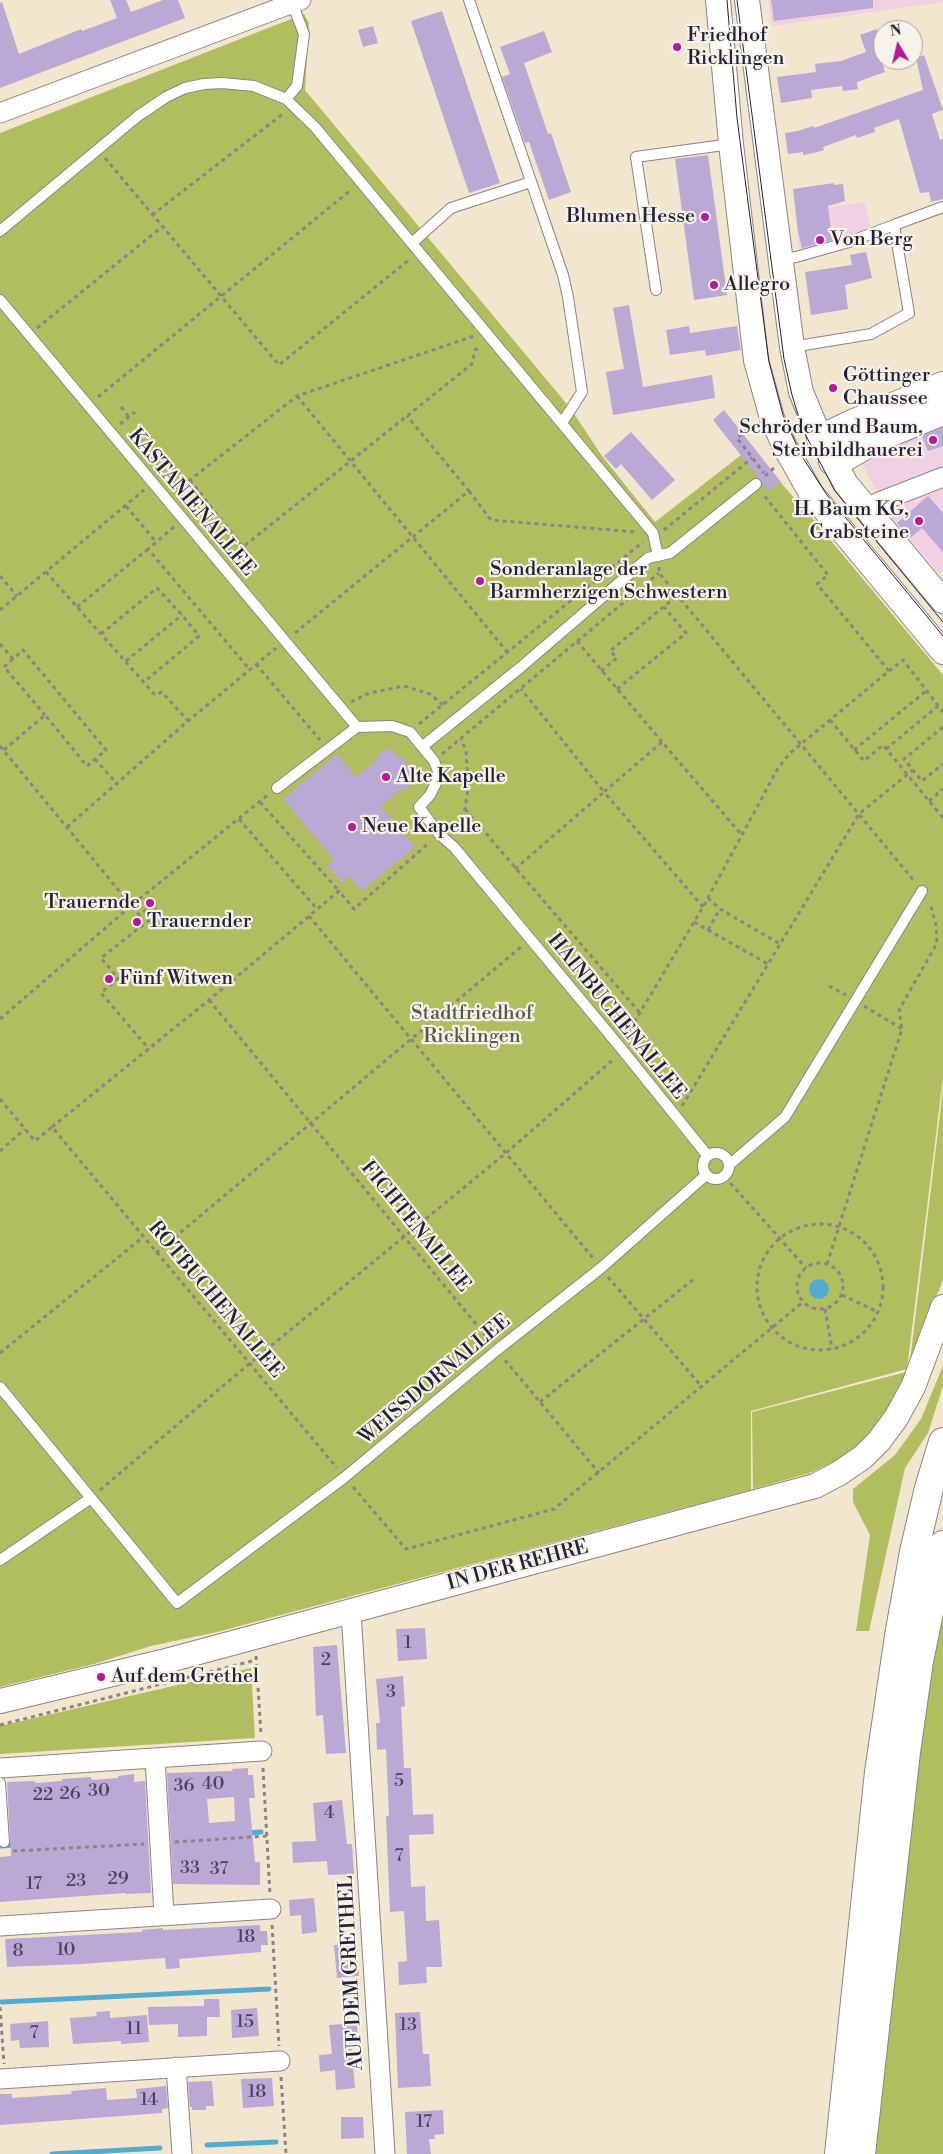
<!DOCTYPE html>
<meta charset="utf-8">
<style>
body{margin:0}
#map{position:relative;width:943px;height:2154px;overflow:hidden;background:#f3e6ce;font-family:"Libre Bodoni",serif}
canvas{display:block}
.north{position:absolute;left:873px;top:20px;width:50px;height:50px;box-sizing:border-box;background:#f7f3e8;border:1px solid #a29fa3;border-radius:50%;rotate:351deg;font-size:14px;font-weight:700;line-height:20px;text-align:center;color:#22223b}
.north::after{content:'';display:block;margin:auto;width:18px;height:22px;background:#b5179e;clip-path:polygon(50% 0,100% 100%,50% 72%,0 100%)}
</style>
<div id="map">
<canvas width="943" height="2154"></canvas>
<div class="north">N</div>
</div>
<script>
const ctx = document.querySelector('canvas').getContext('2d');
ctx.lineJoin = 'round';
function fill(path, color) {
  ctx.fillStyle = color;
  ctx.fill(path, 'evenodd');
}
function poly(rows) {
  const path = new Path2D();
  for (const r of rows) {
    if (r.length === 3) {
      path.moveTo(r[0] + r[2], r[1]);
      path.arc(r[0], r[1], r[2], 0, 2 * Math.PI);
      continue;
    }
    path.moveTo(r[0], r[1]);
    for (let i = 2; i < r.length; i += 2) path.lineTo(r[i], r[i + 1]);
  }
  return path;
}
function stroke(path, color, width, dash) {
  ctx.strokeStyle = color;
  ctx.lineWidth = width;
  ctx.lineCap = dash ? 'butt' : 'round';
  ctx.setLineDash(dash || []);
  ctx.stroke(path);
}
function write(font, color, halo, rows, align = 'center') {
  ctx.font = font + ' "Libre Bodoni",serif';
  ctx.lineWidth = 4.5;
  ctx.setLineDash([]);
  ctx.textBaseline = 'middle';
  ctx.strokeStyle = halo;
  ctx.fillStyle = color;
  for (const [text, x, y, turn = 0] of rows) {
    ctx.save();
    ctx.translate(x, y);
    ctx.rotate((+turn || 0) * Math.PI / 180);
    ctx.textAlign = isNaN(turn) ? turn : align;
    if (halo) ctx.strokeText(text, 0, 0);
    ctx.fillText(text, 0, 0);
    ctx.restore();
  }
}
const built = poly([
 [768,0,943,0,943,2,772,26],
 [864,202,872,232,800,254,795,213],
 [943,424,943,571,939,574,884,509,879,495,862,464,877,450]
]);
const green = poly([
 [304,14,309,23,305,90,571,409,602,456,655,522,750,448,812,518,943,675,943,1078,907,1369,751,1411,751,1490,217,1632,151,1646,94,1664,0,1687,0,133],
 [943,1088,943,1280,910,1361,939,1123],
 [943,1366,943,1386,928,1433,905,1468,869,1631,856,1631,870,1535,853,1502,853,1489,895,1455,921,1419],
 [906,1372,888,1409,866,1438,853,1449,840,1459,810,1473,753,1489,752,1412],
 [943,1593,943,2154,873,2154,925,1696],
 [251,1668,255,1738,0,1754,0,1726]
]);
const water = poly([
 [819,1289,10]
]);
const stream = poly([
 [246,1833,261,1832],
 [0,1846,15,1845],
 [2,2002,269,1989],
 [207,2145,276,2142],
 [52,2154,160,2148]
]);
const building = poly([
 [110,0,126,0,131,12,163,0,178,0,185,18,0,88,0,3,2,2,19,54,81,29,82,31,117,18],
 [771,0,873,0,873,8,774,21],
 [442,11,500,183,469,193,411,21],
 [373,26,378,43,363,47,358,30],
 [877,29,883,45,882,62,885,72,857,82,858,89,843,91,842,86,811,90,812,98,781,103,777,77,816,72,815,64,841,61,866,52,860,35],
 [544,31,552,52,524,63,548,134,551,133,571,192,549,200,529,142,525,143,502,77,510,74,500,47],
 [924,55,943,110,932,114,940,140,943,139,943,199,931,202,929,192,920,193,899,119,874,128,875,132,857,138,856,135,823,147,824,150,814,153,803,155,803,152,788,154,785,133,798,131,813,126,814,128,923,90,916,58],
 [708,155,727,295,694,300,675,159],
 [834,183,834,185,843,184,845,201,828,206,832,240,802,248,798,231,793,189],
 [866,252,872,278,845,285,848,309,811,315,805,272,852,265,850,255],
 [629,305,643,387,712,375,715,398,613,415,606,372,624,369,613,308],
 [689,326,690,333,737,326,741,350,706,356,705,350,670,355,666,330],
 [724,410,781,482,769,491,713,420],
 [943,428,943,446,928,451,922,436],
 [631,432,675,480,652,500,621,464,616,469,604,456],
 [928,496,943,513,943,552,922,528,910,538,897,523],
 [391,748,399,758,401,756,416,777,412,781,414,783,404,791,402,788,381,807,415,847,362,891,349,876,342,883,327,865,334,859,283,799,337,754,356,777,378,759,376,757,385,749,387,751],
 [425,1628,427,1659,398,1661,396,1629],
 [337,1645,346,1753,326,1754,323,1715,316,1716,313,1647],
 [403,1676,405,1706,401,1707,404,1768,411,1768,413,1815,433,1814,434,1834,409,1835,411,1887,425,1886,426,1921,439,1920,442,1967,426,1967,427,1983,399,1985,398,1962,407,1961,404,1911,390,1912,386,1816,389,1816,386,1749,377,1750,376,1723,380,1723,376,1679],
 [248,1768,248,1775,253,1775,255,1798,249,1798,255,1862,260,1862,260,1885,173,1884,167,1773,233,1771,232,1769],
 [234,1797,235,1821,209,1823,207,1799],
 [134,1774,134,1782,145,1781,151,1893,126,1894,125,1893,0,1902,0,1857,11,1856,7,1782,35,1781,35,1783,49,1782,62,1781,62,1779,91,1777,92,1780,118,1778,118,1776],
 [342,1800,347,1844,352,1844,354,1874,328,1875,327,1861,293,1863,292,1842,316,1841,313,1803],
 [314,1898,317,1932,302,1934,301,1915,290,1916,289,1900],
 [260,1925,260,1931,267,1931,268,1945,261,1945,261,1952,179,1959,180,1968,166,1969,165,1958,82,1964,7,1967,5,1939,142,1932,142,1930,163,1928,163,1930],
 [356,1944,359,1976,337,1978,334,1945],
 [204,1999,219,1999,220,2017,207,2017,207,2036,178,2037,178,2024,149,2025,148,2007,204,2006],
 [257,2008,259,2036,232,2038,231,2010],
 [110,2011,110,2018,147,2015,149,2042,121,2044,121,2041,73,2044,70,2018,97,2016,96,2012],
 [420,2012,423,2054,429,2054,431,2086,398,2088,395,2013],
 [48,2021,49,2047,20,2048,19,2040,11,2041,10,2024],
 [357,2023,358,2043,351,2043,355,2088,336,2090,335,2070,320,2072,319,2055,332,2054,329,2025],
 [272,2078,274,2106,243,2108,241,2079],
 [212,2081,214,2106,206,2106,206,2110,192,2110,192,2107,190,2107,188,2082],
 [166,2086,168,2108,162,2109,162,2113,0,2125,0,2094,12,2094,12,2098,72,2094,71,2091,106,2088,107,2100,137,2098,136,2089],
 [443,2110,444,2134,434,2135,435,2139,429,2139,431,2154,407,2154,405,2112],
 [341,2117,363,2117,364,2138,341,2139]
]);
const path = poly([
 [105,158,279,365,410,259],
 [152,215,284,113],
 [37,328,162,227],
 [297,396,508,653],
 [98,397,352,189],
 [121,407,129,417],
 [120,424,135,412],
 [754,424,737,438,764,473],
 [765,476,775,467],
 [190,480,243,547,472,364,475,350,481,346],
 [176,491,297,396,474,336],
 [469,491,491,520,636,532],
 [126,506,156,542],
 [174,527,148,549,250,670],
 [664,530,752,458],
 [659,567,659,573,915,882],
 [46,572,155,695,162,692,188,721],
 [0,576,17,596],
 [77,607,148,549],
 [0,610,144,490],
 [295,633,469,491,407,416],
 [101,634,157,588,182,615,199,636,144,682],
 [577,641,662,742],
 [0,644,13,659],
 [126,661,182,615],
 [256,664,320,740],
 [601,671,617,658,610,651,678,595],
 [889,671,903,660,943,712],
 [617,689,686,633,664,607],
 [351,702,369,693,404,686,430,694,443,705],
 [830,720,864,761,883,745,943,818],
 [419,724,643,542],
 [943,727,904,759,922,781,943,764],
 [0,746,139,915,153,905,158,913,101,958,118,978,101,993,149,1049],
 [886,749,938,706],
 [4,750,45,715,87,766,106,750,23,650,4,667,45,715],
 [854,750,926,691],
 [442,754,659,573],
 [95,759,118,785],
 [929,801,943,789],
 [260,802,339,891],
 [465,809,640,1013],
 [239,819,317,909],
 [67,827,188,721,276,648],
 [449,828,458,823,465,809,468,788,466,750,461,739],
 [515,869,604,792,521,689],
 [708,898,720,909,780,944],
 [703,907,604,792,662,742,741,834],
 [309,916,593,1258],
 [694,922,768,964],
 [708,930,720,909],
 [829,986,846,995],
 [209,1000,490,1341],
 [864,1006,902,1029],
 [0,1019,132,905,269,794],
 [626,1036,703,907,777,770,789,754,889,671,817,584,828,575,762,493],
 [0,1099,35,1141,52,1127,337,1468],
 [682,1106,859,814,913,770],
 [52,1127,209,1000,339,891,354,909,430,842],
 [0,1151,25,1129],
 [725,1177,806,1268],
 [820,1287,63],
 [156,1253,521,947],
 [820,1286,23],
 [827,1264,902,1029,899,1010,937,943,936,925,930,903],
 [608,1277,702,1387],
 [842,1295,878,1312],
 [825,1309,832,1349],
 [0,1353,142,1238],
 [505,1360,599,1473],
 [540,1402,695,1278],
 [353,1487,406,1549,554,1509,803,1302],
 [100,1490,249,1364,506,1153,614,1059],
 [256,1656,261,1734],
 [0,1725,256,1660],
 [263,1768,270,1894],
 [175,1842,267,1836],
 [13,1851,144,1844],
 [272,1925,279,2046],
 [0,2007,4,2064],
 [281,2077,286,2154]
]);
const service = poly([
 [469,0,563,275,568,297,582,392,562,423],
 [286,99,297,86,304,34,292,3],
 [0,231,138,116,166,97,185,88,204,84,222,83,254,86,286,99,315,127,653,533,658,556],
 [412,243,451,208,531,182],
 [780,259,796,257,849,242,894,225],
 [656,290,636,157,731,144],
 [0,300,357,727],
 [792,347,871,334,909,313,894,225,943,207],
 [423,746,521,667,648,558,670,553,756,484],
 [277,788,357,727,392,726,410,732,434,761,438,771,436,783,430,795,419,807,439,834,454,847,620,1047,707,1155],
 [716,1166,13],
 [729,1165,785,1117,922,891],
 [0,1387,177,1603,345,1477,497,1350,601,1268,706,1175],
 [0,1560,91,1498],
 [0,1783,4,1842]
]);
const minor = poly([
 [0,113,301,0],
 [865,510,879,502,943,477],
 [351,1611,385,2154],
 [155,1758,164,1915],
 [0,1768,262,1751],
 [0,1926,271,1909],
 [176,2067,182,2154],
 [0,2079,280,2061]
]);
const tertiary = poly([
 [718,0,731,144,756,360,772,418,785,447,811,493,943,652],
 [747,0,792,347,801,392,818,433,846,484,943,601],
 [0,1701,162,1662,815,1486,838,1474,863,1457,879,1441,896,1418,913,1387,943,1307]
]);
const primary = poly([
 [821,439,850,425,943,386],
 [833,461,846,456,881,436,943,411]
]);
const trunk = poly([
 [839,2154,879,1772,899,1636,914,1552,929,1488,943,1442],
 [861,2154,906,1752,919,1661,943,1545]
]);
const tram = poly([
 [727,0,737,118,769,362,783,415,801,455,827,495,943,636],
 [737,0,784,359,792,395,802,428,835,491,943,622]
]);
const markers = [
 [677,47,5,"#b5179e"],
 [705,217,5,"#b5179e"],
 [820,240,5,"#b5179e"],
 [714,285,5,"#b5179e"],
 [833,388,5,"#b5179e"],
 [933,440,5,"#b5179e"],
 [919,521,5,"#b5179e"],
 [480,581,5,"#b5179e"],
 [386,777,5,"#b5179e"],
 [352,827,5,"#b5179e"],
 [150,903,5,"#b5179e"],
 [137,922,5,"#b5179e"],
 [109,979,5,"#b5179e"],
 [101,1677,5,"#b5179e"]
];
const numberNames = [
 ["1",408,1644],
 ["2",326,1661],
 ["3",391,1693],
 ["5",399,1782],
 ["40",213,1785],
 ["36",184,1787],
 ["30",99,1792],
 ["26",70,1795],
 ["22",43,1796],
 ["4",329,1814],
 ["7",399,1857],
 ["33",190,1869],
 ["37",219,1870],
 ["29",118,1880],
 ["23",76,1882],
 ["17",34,1885],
 ["18",246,1938],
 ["10",66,1951],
 ["8",18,1952],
 ["15",245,2023],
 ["13",408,2026],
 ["11",134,2030],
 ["7",34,2034],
 ["18",257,2093],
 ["14",149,2101],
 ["17",424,2123]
];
const poiNames = [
 ["Friedhof",687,36],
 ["Ricklingen",687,59],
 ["Blumen Hesse",695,217,"right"],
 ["Von Berg",830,240],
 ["Allegro",724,285],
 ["Göttinger",843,376],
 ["Chaussee",843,399],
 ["Schröder und Baum,",923,428,"right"],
 ["Steinbildhauerei",923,451,"right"],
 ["H. Baum KG,",909,510,"right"],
 ["Grabsteine",909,533,"right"],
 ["Sonderanlage der",490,570],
 ["Barmherzigen Schwestern",490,593],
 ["Alte Kapelle",396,777],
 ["Neue Kapelle",362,827],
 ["Trauernde",140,903,"right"],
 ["Trauernder",147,922],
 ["Fünf Witwen",119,979],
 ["Auf dem Grethel",111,1677]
];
const streetNames = [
 ["KASTANIENALLEE",191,503,50],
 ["HAINBUCHENALLEE",616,1017,51],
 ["FICHTENALLEE",415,1227,51],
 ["ROTBUCHENALLEE",215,1300,50],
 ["WEISSDORNALLEE",435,1380,-40],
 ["IN DER REHRE",518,1566,-15],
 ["AUF DEM GRETHEL",352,1973,-93]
];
const parkNames = [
 ["Stadtfriedhof",472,1014],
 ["Ricklingen",472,1037]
];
fill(built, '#f1d0e3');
fill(green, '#b1be60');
fill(water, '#53abd0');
stroke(stream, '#53abd0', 5);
fill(building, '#baa8d5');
stroke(service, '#8a8484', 12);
stroke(minor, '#8a8484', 21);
stroke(tertiary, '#8a8484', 26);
stroke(primary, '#8a8484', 30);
stroke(trunk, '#8a8484', 30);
stroke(path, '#8a8484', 3, [4, 4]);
stroke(service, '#fff', 10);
stroke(minor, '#fff', 19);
stroke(tertiary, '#fff', 24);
stroke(primary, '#fff', 28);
stroke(trunk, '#fff', 28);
stroke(tram, '#22223b', 1);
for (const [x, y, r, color] of markers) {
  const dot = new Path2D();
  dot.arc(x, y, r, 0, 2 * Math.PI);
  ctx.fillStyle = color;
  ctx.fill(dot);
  stroke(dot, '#f7f3e8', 2);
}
write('18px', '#484462', null, numberNames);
write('20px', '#22223b', '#f7f3e8', poiNames, 'left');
write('20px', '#22223b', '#f7f3e8', streetNames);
write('20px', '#545948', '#f7f3e8', parkNames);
</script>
